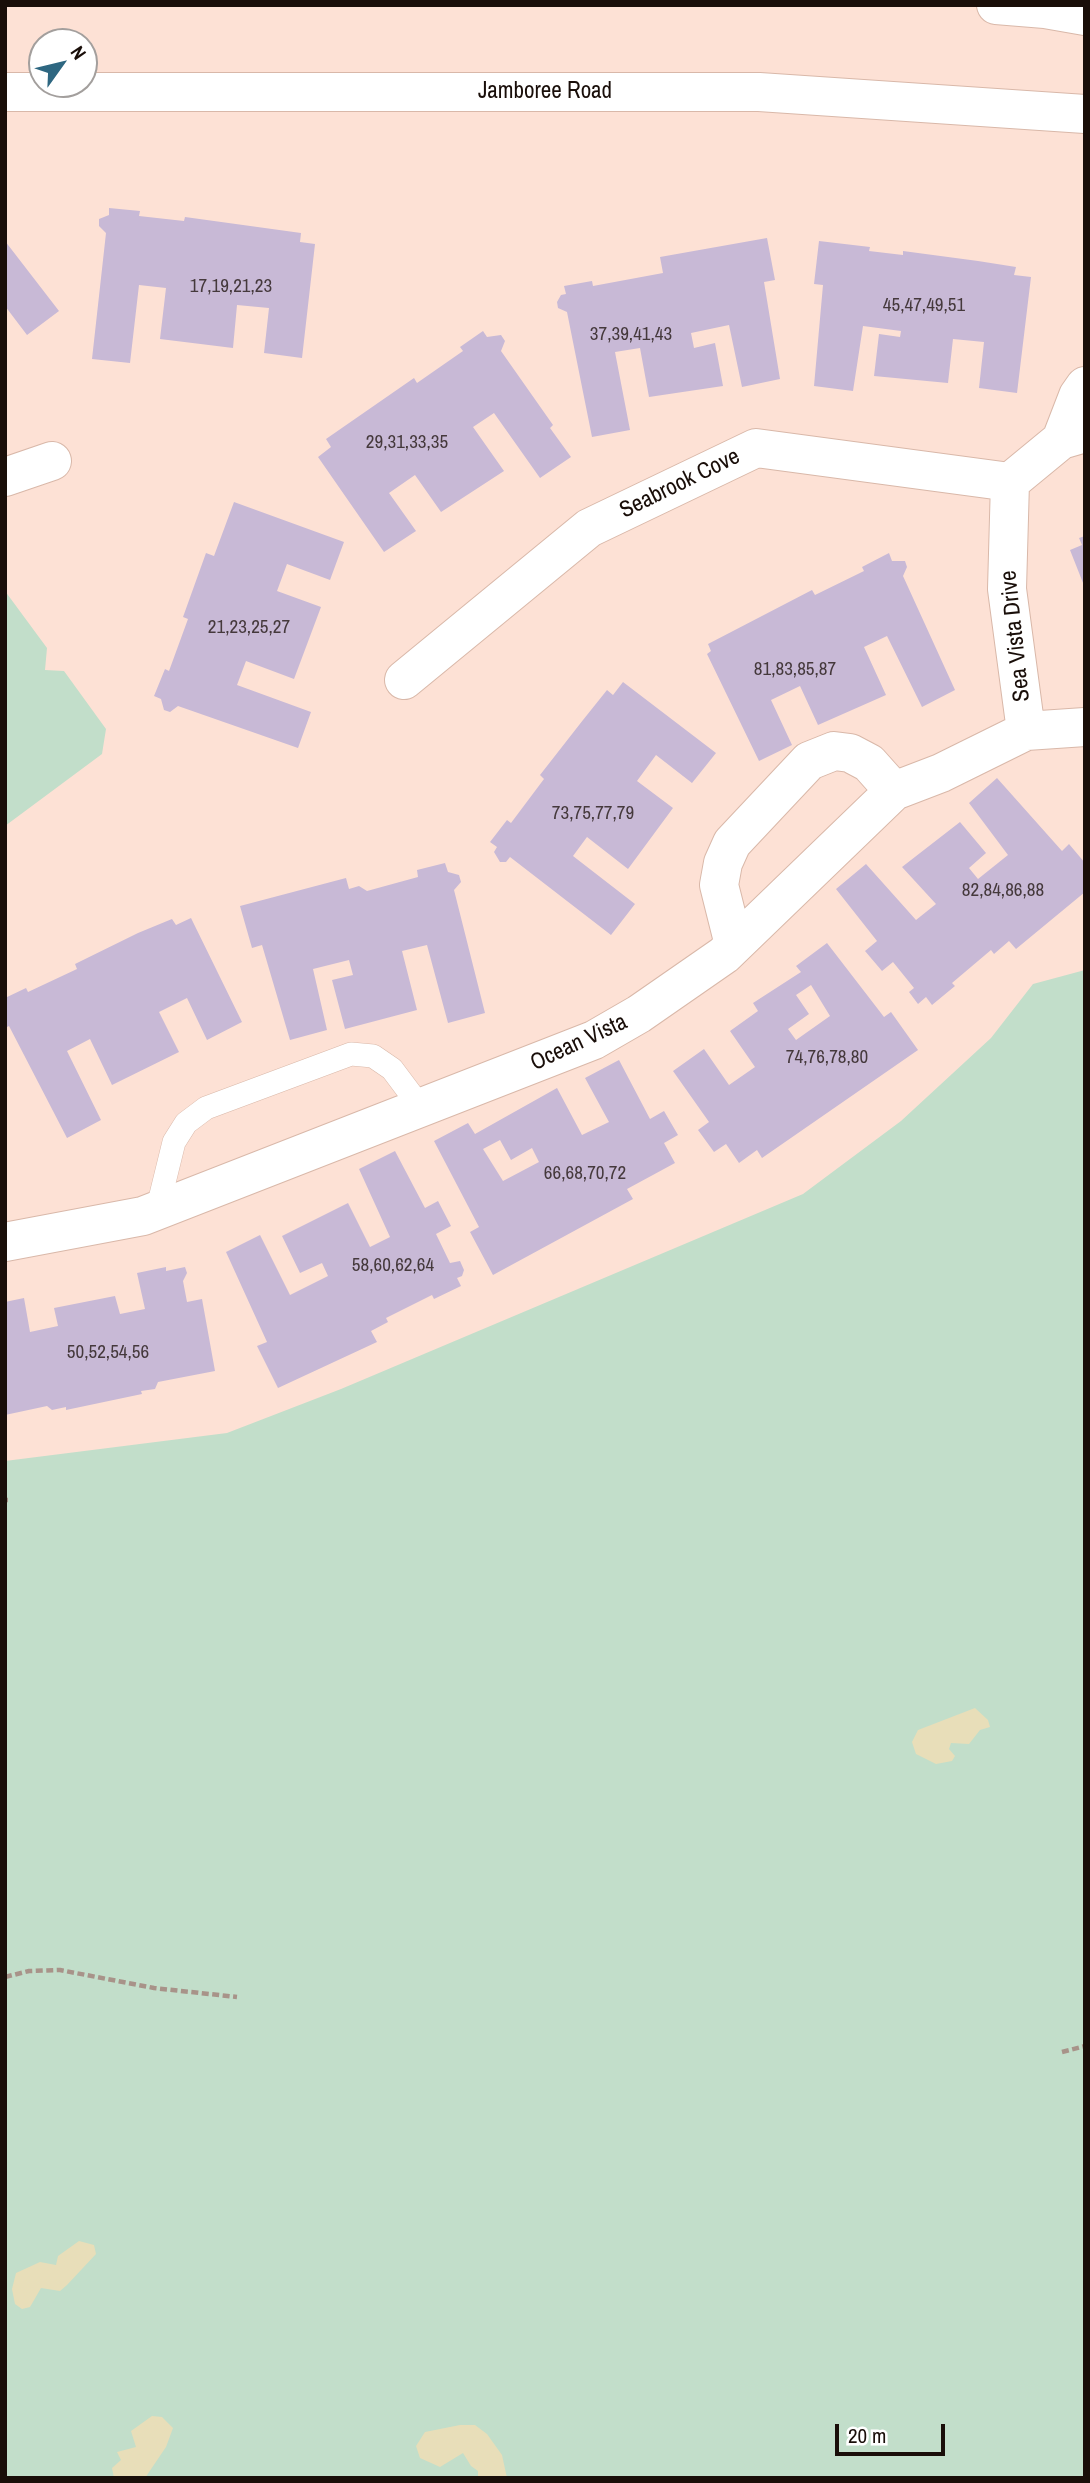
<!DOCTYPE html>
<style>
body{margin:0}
#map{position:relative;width:1090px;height:2483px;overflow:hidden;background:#fde1d5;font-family:"Archivo Narrow",sans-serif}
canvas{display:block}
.frame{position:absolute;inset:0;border:7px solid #190e09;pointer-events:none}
.north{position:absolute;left:28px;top:28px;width:70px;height:70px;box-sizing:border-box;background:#fff;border:2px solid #a39f9d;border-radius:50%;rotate:56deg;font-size:19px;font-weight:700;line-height:28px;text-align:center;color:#190e09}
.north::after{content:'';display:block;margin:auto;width:24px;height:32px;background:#2e6781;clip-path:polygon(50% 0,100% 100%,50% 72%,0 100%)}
.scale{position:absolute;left:835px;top:2424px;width:110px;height:32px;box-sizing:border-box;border:4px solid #190e09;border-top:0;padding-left:9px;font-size:21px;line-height:24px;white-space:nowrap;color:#190e09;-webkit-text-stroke:5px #fff;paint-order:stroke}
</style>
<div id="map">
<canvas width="1090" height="2483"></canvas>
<div class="frame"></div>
<div class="north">N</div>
<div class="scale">20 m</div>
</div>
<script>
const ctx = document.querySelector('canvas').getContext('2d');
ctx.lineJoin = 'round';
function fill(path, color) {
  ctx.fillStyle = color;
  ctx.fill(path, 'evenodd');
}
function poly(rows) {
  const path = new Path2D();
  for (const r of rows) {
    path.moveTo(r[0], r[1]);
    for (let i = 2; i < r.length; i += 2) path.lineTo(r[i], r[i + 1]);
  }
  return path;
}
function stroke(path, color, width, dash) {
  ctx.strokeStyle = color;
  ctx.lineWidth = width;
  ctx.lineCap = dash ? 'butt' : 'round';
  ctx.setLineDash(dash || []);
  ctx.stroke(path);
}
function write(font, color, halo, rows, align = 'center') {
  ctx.font = font + ' "Archivo Narrow",sans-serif';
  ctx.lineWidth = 6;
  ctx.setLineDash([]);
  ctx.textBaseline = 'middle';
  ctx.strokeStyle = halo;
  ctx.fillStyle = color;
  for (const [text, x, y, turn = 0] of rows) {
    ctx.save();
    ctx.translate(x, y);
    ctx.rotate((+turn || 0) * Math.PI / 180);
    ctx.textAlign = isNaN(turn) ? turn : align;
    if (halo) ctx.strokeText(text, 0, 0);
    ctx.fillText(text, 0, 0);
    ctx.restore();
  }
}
const green = poly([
 [5,591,47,648,45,670,64,671,106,729,102,754,5,826],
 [1085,970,1085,2478,5,2478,5,1461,227,1433,341,1389,803,1194,901,1121,991,1038,1033,984]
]);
const sand = poly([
 [975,1708,988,1720,990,1727,980,1730,969,1744,951,1743,949,1749,955,1756,952,1761,936,1764,916,1754,912,1742,918,1730],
 [79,2241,94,2245,96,2254,67,2285,60,2291,41,2288,30,2307,22,2309,15,2304,12,2289,16,2273,40,2262,56,2265,58,2256],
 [152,2416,162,2417,173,2428,166,2447,145,2478,114,2478,112,2468,121,2460,117,2452,136,2447,131,2431],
 [460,2425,475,2425,487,2434,502,2455,507,2478,478,2478,478,2471,471,2466,463,2453,440,2467,420,2458,416,2446,425,2432]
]);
const building = poly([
 [109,208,140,211,139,216,184,221,185,217,301,233,300,242,315,244,302,358,264,353,269,308,237,305,233,348,160,339,166,288,139,285,130,363,92,359,106,233,99,226,99,219,109,215],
 [767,238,775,280,764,282,780,379,742,387,729,325,691,333,694,348,715,343,723,386,649,397,640,348,615,352,630,430,592,437,567,312,558,308,557,302,561,295,566,294,564,286,592,281,593,286,663,273,660,257],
 [5,241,59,311,27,335,5,306],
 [819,241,870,247,869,251,903,255,903,251,978,261,1016,267,1014,275,1031,277,1017,393,979,388,984,342,953,339,948,383,874,376,879,334,900,337,901,331,863,326,853,391,814,386,823,285,814,284],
 [483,331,487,337,501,335,505,341,501,351,553,425,550,428,571,457,540,478,494,413,473,427,504,471,441,512,415,475,389,493,416,531,384,552,318,457,331,447,326,439,414,378,417,383,463,351,460,347],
 [234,502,344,542,330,580,287,564,277,591,321,607,294,679,246,661,237,685,311,712,298,748,178,706,170,712,164,710,161,699,154,696,165,669,169,671,188,619,183,617,206,553,214,556],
 [1085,536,1085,588,1070,550,1082,545,1079,538],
 [889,553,892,561,905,561,907,567,903,576,955,690,922,707,887,636,864,647,886,695,818,725,800,686,771,700,792,745,759,761,707,654,711,651,708,644,812,590,815,595,864,571,862,567],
 [623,682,716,753,692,783,656,755,637,781,673,808,628,869,587,837,573,856,635,904,611,935,510,857,506,862,500,862,494,852,497,847,490,842,507,820,511,823,544,779,540,775,583,720,607,690,613,695],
 [997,778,1062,851,1069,844,1085,863,1085,892,1016,949,1009,941,994,954,991,950,952,983,955,986,932,1005,926,997,918,1004,909,992,914,988,893,962,882,971,865,951,877,941,836,889,866,864,916,920,936,904,902,867,960,822,986,853,969,868,978,879,1008,855,969,803],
 [445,863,448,872,459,875,461,882,454,890,485,1013,448,1023,427,945,402,951,417,1010,345,1029,332,980,353,975,349,960,313,969,327,1030,290,1040,262,945,252,948,240,906,346,878,349,889,359,886,367,891,418,877,417,870],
 [191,918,242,1022,207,1040,187,998,159,1012,179,1052,112,1085,90,1039,67,1051,101,1120,67,1138,9,1026,5,1028,5,998,26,988,28,992,77,969,75,964,138,933,172,919,176,925],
 [827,943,884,1017,891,1012,918,1050,762,1158,757,1150,739,1163,726,1144,714,1152,698,1130,709,1122,673,1071,704,1049,729,1085,755,1067,730,1031,758,1011,753,1003,801,972,796,966],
 [811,985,830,1016,796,1040,788,1029,809,1014,796,995],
 [619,1060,650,1119,664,1111,678,1135,664,1143,675,1163,627,1189,633,1199,493,1275,470,1232,479,1227,434,1141,468,1123,475,1134,557,1088,582,1135,609,1122,585,1078],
 [500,1140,511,1160,532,1148,539,1162,503,1181,483,1149],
 [395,1151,425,1208,438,1201,451,1226,436,1234,450,1263,460,1261,464,1270,462,1276,457,1278,461,1286,434,1299,432,1295,386,1318,388,1322,371,1331,377,1342,278,1388,257,1346,267,1342,226,1252,260,1235,290,1295,328,1276,322,1263,300,1273,282,1236,348,1203,370,1247,390,1237,359,1169],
 [166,1267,166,1271,185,1267,187,1273,183,1281,187,1302,202,1299,215,1371,158,1382,155,1389,141,1391,142,1394,66,1410,66,1407,52,1410,47,1406,5,1415,5,1302,24,1298,30,1332,58,1326,54,1308,115,1296,120,1314,145,1309,137,1273]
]);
const path = poly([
 [5,1500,8,1500],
 [5,1977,29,1971,60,1970,154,1988,237,1997],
 [1062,2052,1085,2046]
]);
const service = poly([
 [157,1211,174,1142,186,1123,206,1108,351,1054,373,1056,392,1069,422,1109]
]);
const minor = poly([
 [1061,440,1078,396,1085,386],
 [5,477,52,461],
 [404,680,589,528,756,448,1010,482],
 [1026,731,1007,589,1010,482,1061,440,1085,433],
 [734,945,719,885,723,863,732,843,809,761,834,751,850,753,869,763,894,791],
 [5,1242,143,1216,594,1040,639,1014,724,955,894,791,941,773,1026,731,1085,727]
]);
const primary = poly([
 [996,5,1045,9,1085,16],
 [5,92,759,92,1085,114]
]);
const numberNames = [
 ["17,19,21,23",231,287],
 ["45,47,49,51",924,306],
 ["37,39,41,43",631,335],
 ["29,31,33,35",407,443],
 ["21,23,25,27",249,628],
 ["81,83,85,87",795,670],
 ["73,75,77,79",593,814],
 ["82,84,86,88",1003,891],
 ["74,76,78,80",827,1058],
 ["66,68,70,72",585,1174],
 ["58,60,62,64",393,1266],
 ["50,52,54,56",108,1353]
];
const streetNames = [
 ["Jamboree Road",545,92],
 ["Seabrook Cove",680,484,-26],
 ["Sea Vista Drive",1016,636,-96],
 ["Ocean Vista",579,1043,-25]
];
fill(green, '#c2deca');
fill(sand, '#e8deb9');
fill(building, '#c8b9d6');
stroke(service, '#d9b8a9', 24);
stroke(minor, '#d9b8a9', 40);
stroke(primary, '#d9b8a9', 40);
stroke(path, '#a89389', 4.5, [7, 3.5]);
stroke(service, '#fff', 23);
stroke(minor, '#fff', 38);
stroke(primary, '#fff', 38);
write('19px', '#45393c', null, numberNames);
write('23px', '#190e09', '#fff', streetNames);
</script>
